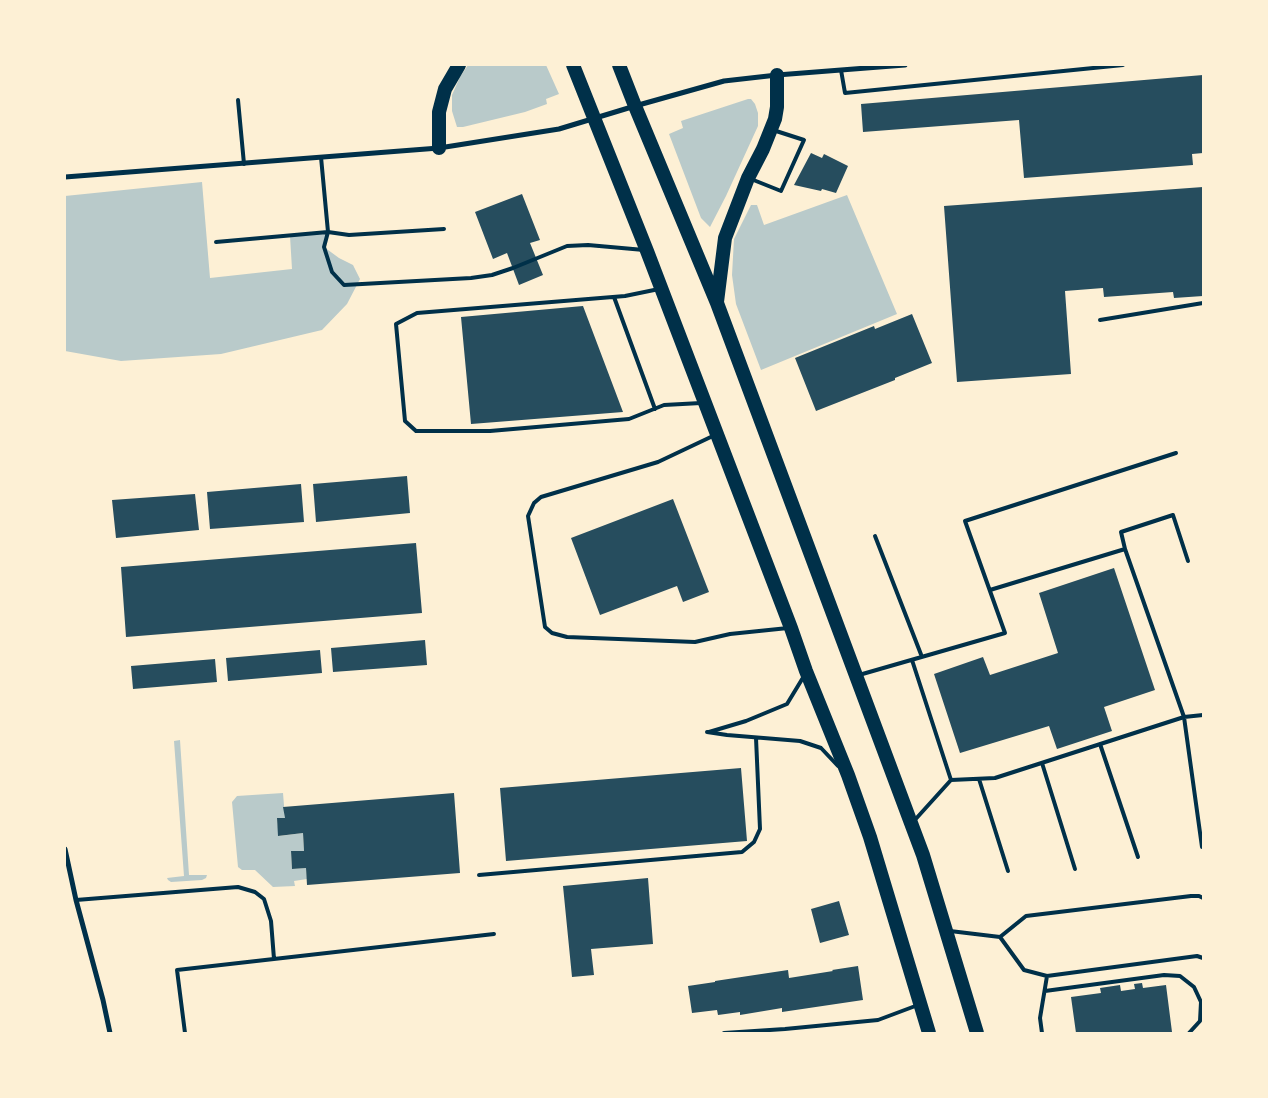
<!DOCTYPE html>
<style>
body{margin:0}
#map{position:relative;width:1268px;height:1098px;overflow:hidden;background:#fdf0d5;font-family:"IBM Plex Sans",sans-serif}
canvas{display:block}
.frame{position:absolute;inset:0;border:66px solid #fdf0d5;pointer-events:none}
</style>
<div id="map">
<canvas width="1268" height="1098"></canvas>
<div class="frame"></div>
</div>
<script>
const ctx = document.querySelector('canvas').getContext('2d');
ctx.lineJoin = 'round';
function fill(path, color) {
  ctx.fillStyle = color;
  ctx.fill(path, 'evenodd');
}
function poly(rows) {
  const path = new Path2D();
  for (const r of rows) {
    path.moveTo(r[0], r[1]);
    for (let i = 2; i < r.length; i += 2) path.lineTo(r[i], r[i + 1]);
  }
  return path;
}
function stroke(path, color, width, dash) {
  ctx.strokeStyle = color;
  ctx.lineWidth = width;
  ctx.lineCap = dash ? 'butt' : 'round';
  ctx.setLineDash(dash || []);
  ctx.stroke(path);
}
const green = poly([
 [468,65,546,65,559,94,546,99,547,104,525,112,463,127,457,127,452,111,452,95,460,77],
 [748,99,751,99,755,104,758,113,758,126,726,196,710,227,701,218,669,134,683,128,681,121],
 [202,182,210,278,292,269,290,236,328,232,324,247,339,258,353,265,360,279,347,304,322,330,221,354,121,361,65,351,65,196],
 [847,195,897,314,761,370,736,304,732,275,734,239,751,205,757,205,764,225],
 [180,740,189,875,207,875,206,878,202,880,171,882,168,880,167,878,184,876,174,741],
 [283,793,285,818,277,819,279,836,303,833,304,851,291,851,292,869,306,868,307,879,294,881,295,886,273,887,255,870,242,870,238,867,232,802,237,796]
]);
const building = poly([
 [1203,75,1203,153,1192,154,1193,165,1024,178,1019,120,863,132,861,104],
 [811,153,822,158,824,154,848,166,836,193,822,189,821,191,794,185],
 [1203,187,1203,296,1174,298,1173,292,1104,297,1103,288,1065,291,1071,374,957,382,944,206],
 [522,194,540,240,530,243,543,275,519,285,507,253,493,259,475,212],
 [583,306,623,412,471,424,461,317],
 [912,314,932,363,895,378,895,380,816,411,795,358,874,326,875,329],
 [407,476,410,513,316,522,313,484],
 [301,484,304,522,210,529,207,492],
 [195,494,199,530,116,538,112,500],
 [673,499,709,592,683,602,677,586,600,615,571,538],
 [416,543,422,613,126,637,121,567],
 [1114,568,1155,690,1104,707,1112,731,1057,749,1049,726,960,753,934,674,983,657,990,675,1058,653,1039,593],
 [425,640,427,665,333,672,331,648],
 [320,650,322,673,228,681,226,658],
 [215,659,217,682,133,689,131,666],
 [741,768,747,841,506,861,500,788],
 [454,793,460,873,307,885,306,868,292,869,291,851,304,851,303,833,278,836,277,818,285,818,283,807],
 [648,878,653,944,591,949,594,975,572,977,563,886],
 [839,901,849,935,820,943,811,909],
 [858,966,863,1000,782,1012,782,1008,740,1015,740,1012,718,1015,717,1010,692,1013,688,986,715,982,715,981,788,970,789,978,833,971,832,970],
 [1142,983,1143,988,1166,985,1172,1032,1160,1033,1076,1033,1071,997,1101,993,1100,988,1120,985,1121,991,1135,989,1134,984]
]);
const service = poly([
 [841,70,845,93,1123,65],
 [238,100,244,164],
 [321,157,328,232,324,247,332,272,344,285,471,278,492,275,513,268,567,246,588,245,644,250],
 [751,179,781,191,804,140,773,130],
 [216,242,328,232,349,235,444,229],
 [659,289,625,296,417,313,396,324,405,421,416,431,490,431,629,419,664,405,701,403],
 [614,297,655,409],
 [1100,320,1203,303],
 [715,435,658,462,541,497,534,503,528,516,545,627,552,633,567,637,695,642,730,634,788,628],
 [875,536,922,657],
 [1125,549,1121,532,1173,515,1188,561],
 [990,590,1125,549,1184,717,1202,847],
 [912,660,951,780],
 [859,675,1005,633,965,521,1176,453],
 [707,732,727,735,800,741,821,748,838,766],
 [709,732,746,721,787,704,804,676],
 [1100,744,1138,857],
 [1042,763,1075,869],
 [979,779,1008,871],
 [913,822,951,780,995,778,1184,717,1203,715],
 [479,875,742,852,754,842,760,829,756,738],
 [76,900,238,887,255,892,264,899,271,921,274,959],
 [950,931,1000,937,1026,916,1191,896,1199,896,1203,898],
 [1000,937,1024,970,1047,976,1197,956,1203,958],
 [1045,991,1164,975,1180,976,1194,987,1201,1002,1200,1021,1189,1033],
 [185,1033,177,970,494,934],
 [724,1033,785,1029,878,1020,918,1005],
 [1042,1033,1040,1018,1047,976]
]);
const minor = poly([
 [65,177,439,148,559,129,635,106,724,81,777,75,905,65],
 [65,849,76,900,103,1000,110,1033]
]);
const trunk = poly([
 [573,65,647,251,791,628,806,671,848,775,870,837,929,1033],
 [619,65,635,106,717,303,911,823,923,855,977,1033],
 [439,148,439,112,445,89,459,65],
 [717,302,725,238,748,178,763,149,775,119,777,107,777,75]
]);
fill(green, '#b9caca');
fill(building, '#264d5e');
stroke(service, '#003049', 4);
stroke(minor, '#003049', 5);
stroke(trunk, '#003049', 14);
</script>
